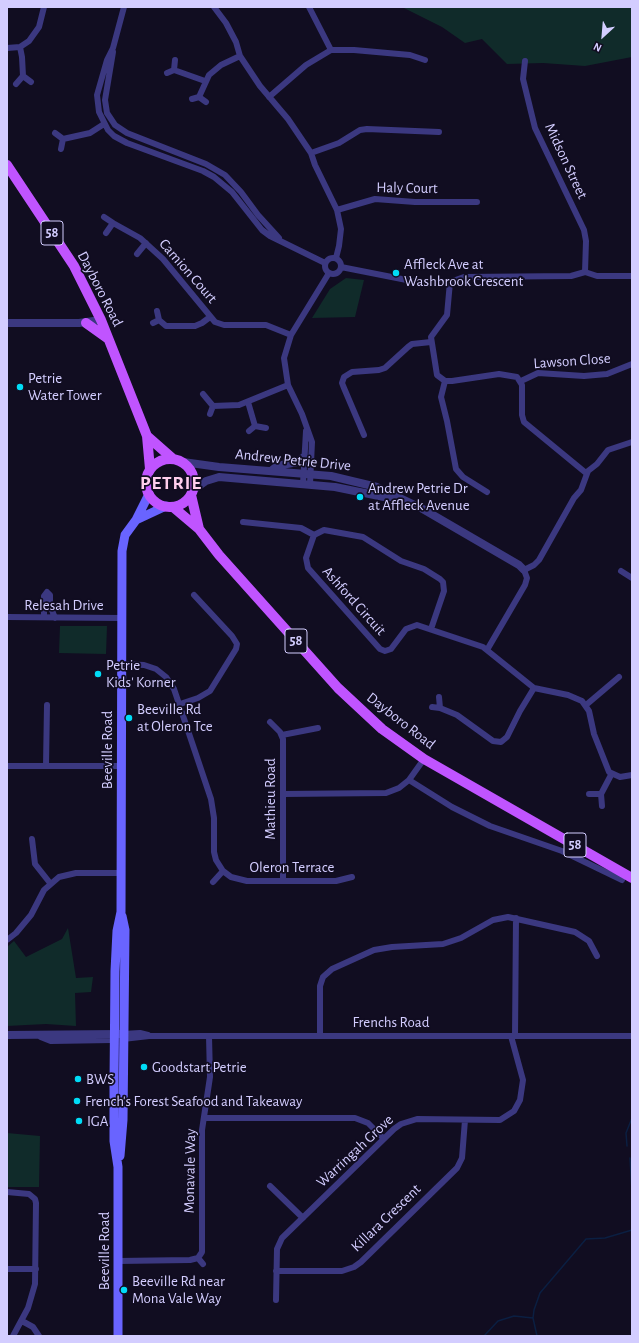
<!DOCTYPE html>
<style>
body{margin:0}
#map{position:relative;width:639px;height:1343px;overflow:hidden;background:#110d21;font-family:"Alegreya Sans",sans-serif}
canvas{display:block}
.frame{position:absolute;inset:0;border:8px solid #d3cdff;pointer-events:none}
.north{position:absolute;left:583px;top:16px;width:40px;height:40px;-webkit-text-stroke:3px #110d21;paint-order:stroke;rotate:206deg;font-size:11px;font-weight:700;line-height:16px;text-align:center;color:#d3cdff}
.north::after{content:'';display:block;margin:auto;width:14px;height:18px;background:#d3cdff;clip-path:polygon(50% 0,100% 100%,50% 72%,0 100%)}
</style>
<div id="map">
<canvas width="639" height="1343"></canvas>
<div class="frame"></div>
<div class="north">N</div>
</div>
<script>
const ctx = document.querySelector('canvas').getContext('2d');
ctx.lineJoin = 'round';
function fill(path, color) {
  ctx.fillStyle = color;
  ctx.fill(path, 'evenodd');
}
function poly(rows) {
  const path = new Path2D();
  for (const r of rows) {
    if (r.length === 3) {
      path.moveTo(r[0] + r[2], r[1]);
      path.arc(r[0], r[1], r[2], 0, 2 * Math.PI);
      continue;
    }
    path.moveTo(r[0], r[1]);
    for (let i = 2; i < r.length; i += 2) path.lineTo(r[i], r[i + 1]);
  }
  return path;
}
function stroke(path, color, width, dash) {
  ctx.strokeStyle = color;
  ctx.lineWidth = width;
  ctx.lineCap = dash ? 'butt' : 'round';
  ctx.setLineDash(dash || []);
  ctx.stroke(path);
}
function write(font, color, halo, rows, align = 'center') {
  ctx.font = font + ' "Alegreya Sans",sans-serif';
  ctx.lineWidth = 3.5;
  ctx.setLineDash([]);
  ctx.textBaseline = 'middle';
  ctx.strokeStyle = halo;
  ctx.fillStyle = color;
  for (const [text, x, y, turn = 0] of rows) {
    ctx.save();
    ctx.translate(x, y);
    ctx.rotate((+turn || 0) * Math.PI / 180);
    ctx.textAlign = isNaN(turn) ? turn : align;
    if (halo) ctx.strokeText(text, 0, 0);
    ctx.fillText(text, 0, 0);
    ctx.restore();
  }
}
const green = poly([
 [402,7,632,7,632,57,585,66,543,63,507,64,482,39,465,43,442,27],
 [346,278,364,280,355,317,312,318,330,289],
 [60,626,107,626,106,654,59,653],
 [68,928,76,978,93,977,91,992,75,993,76,1026,46,1024,7,1026,7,947,14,941,26,957,62,939],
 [7,1133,40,1136,39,1187,7,1187]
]);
const stream = poly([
 [627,1146,626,1133,632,1118],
 [630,1158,632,1191],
 [484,1336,498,1321,514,1316,533,1318],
 [537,1336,533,1318,534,1310,540,1293,586,1239,605,1238,632,1230]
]);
const minor = poly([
 [124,7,113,48,107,60,97,95,99,112,108,130,114,136,127,143,203,171,214,177,232,192,262,230,270,236,325,263],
 [214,7,226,23,236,42,240,56,260,86,288,119,311,153,315,165,337,210,341,229,339,246,336,258],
 [309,7,331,50],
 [20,47,22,57,23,76],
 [7,48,20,47,29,41,39,27,44,7],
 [113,52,105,100,107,113,115,125,127,133,206,164,225,175,241,192,258,215,279,238],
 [525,61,523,79,535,128,584,230,586,241,585,272],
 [174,70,205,81],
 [167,73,174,70,175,60],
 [16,84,23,76,31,82],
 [199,97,209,75,221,65,240,56],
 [269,97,306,65,331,50,354,50,410,55,425,60],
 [192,99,199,97,206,102],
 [55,133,63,139,61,149],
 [63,139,90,133,104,124],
 [311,153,339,143,360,130,367,129,439,132],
 [337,210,375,199,415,202,477,202],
 [104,217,113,223,106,233],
 [113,223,140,238,163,259,215,322,224,325,266,325,291,335],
 [137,254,146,243],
 [333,266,8],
 [341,267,427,284,450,282,464,277,571,276,585,272,597,276,632,276],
 [450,282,447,315,431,337,437,375,445,381,452,381,499,374,517,377,522,385,522,415,524,422,586,473],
 [159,320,166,326,195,326,202,323,210,317],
 [153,323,159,320,157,311],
 [445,381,441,397,447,421,456,469,463,477,487,492],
 [521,381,538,373,584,376,607,374,632,364],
 [203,394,213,406,210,414],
 [248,402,255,426],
 [213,406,239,405,288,385],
 [249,431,255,426,266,428],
 [364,435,344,388,342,383,344,377,352,372,379,370,385,368,408,347,412,344,431,342],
 [303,484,306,431],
 [310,484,312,442,302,414,288,385,284,358,291,335,329,273],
 [243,522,301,528,314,535],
 [621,571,632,578],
 [7,617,122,618],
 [44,617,44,596,47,592,50,595,50,605,55,618],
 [431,629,444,591,443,582,440,579,424,569,401,561,363,537,324,530,314,535,306,558,308,568,380,649,385,651,391,649,406,629,417,625,483,647,534,688,568,695,582,701,589,711,594,734,609,772,620,777,632,775],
 [487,650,525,585,527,578,524,570,534,565,539,560,574,498,581,490,588,471,597,464,608,450,632,442],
 [121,664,144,665,156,669,166,677,174,689,211,799,214,818,214,852,216,860,223,871,231,877,247,881,336,881,352,877],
 [439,697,440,708],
 [180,704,198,698,210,691,236,649,237,644,232,636,194,595],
 [586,705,619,677],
 [432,707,440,708,457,715,493,741,501,742,507,737,520,711,534,688],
 [270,722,280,732,283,739,283,881],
 [282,735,318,728],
 [7,766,121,766],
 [46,766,47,705],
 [409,780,452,807,490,826,562,851,622,880],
 [283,794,386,793,399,788,409,780,424,759],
 [589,794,601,794,602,806],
 [601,794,611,775],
 [32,839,35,864,50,883],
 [213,882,223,871],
 [7,940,16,933,31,915,44,890,59,877,76,873,121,873],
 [123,1034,140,1033,148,1035],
 [320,1036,320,986,323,977,332,969,374,950,392,947,443,944,461,938,493,920,508,917,575,932,589,941,597,956],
 [515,1036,516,918],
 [123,1039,149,1036,632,1036],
 [204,1118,355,1118,368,1123,384,1139],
 [270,1186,303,1218],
 [7,1192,29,1194,35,1199,36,1203,35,1284,28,1308,13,1336],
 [198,1258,203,1264],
 [118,1261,190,1260,198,1258,202,1252,202,1130,210,1077,209,1036],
 [7,1269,36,1269],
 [276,1271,342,1271,354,1267,361,1262,457,1168,462,1158,465,1120],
 [276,1300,277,1249,282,1238,394,1129,401,1124,417,1119,500,1120,514,1111,520,1100,523,1080,511,1036],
 [22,1321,33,1327,39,1336]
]);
const tertiary = poly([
 [7,323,79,323,101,320],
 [183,462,219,467,331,476,377,487,421,508,519,565,524,570],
 [272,470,277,466,297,462,304,457],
 [193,490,206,481,219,477,335,487,384,497,396,497],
 [7,1035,120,1034],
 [41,1036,51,1040,112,1039]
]);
const secondary = poly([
 [136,520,149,494],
 [120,1156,123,1120,125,930,122,916],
 [118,1336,118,1167,114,1141,114,1083,115,971,117,931,121,912,122,551,125,535,136,520,166,506]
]);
const primary = poly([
 [7,165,74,266,101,320,147,436,150,469],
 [86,323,107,338],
 [147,436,172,458],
 [170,483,24],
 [191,495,199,529],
 [173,507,199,529,219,555,338,688,382,729,424,759,632,878]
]);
const markers = [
 [396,273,4,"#00dcf7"],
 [20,387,4,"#00dcf7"],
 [360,497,4,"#00dcf7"],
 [98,674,4,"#00dcf7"],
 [129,718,4,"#00dcf7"],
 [144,1067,4,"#00dcf7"],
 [78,1079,4,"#00dcf7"],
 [77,1101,4,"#00dcf7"],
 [79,1121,4,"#00dcf7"],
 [124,1290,4,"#00dcf7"]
];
const shields = [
 [52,233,22],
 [296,641,22],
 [575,845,22]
];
const shieldNames = [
 ["58",52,233],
 ["58",296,641],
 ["58",575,845]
];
const streetNames = [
 ["Midson Street",566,161,65],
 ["Haly Court",407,188,1],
 ["Camion Court",188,271,49],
 ["Dayboro Road",100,289,63],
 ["Lawson Close",572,361,-4],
 ["Andrew Petrie Drive",293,460,6],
 ["Ashford Circuit",354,601,48],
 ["Relesah Drive",64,605],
 ["Dayboro Road",401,721,38],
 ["Beeville Road",107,750,-90],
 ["Mathieu Road",270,799,-90],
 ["Oleron Terrace",292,867],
 ["Frenchs Road",391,1022],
 ["Warringah Grove",355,1151,-43],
 ["Monavale Way",190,1171,-89],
 ["Killara Crescent",386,1218,-44],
 ["Beeville Road",104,1251,-90]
];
const poiNames = [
 ["Affleck Ave at",404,264],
 ["Washbrook Crescent",404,281],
 ["Petrie",28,378],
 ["Water Tower",28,395],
 ["Andrew Petrie Dr",368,488],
 ["at Affleck Avenue",368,505],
 ["Petrie",106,665],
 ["Kids' Korner",106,682],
 ["Beeville Rd",137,709],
 ["at Oleron Tce",137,726],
 ["Goodstart Petrie",152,1067],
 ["BWS",86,1079],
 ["French's Forest Seafood and Takeaway",85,1101],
 ["IGA",87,1121],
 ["Beeville Rd near",132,1281],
 ["Mona Vale Way",132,1298]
];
const districtNames = [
 ["PETRIE",171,483]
];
fill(green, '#102b2a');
stroke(stream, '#0b1f42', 1.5);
stroke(minor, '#3b3880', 6);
stroke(tertiary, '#3b3880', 8);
stroke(secondary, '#6964ff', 9);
stroke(primary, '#c054ff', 10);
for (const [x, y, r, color] of markers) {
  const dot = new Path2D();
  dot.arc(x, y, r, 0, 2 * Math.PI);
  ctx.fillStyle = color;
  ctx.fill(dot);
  stroke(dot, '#110d21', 1.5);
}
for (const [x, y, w] of shields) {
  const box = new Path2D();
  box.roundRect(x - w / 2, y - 12, w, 24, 3);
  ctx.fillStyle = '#110d21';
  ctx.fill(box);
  stroke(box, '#d3cdff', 1);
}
write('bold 14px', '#d3cdff', null, shieldNames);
write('15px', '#d3cdff', '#110d21', streetNames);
write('15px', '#d3cdff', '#110d21', poiNames, 'left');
ctx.letterSpacing = '1px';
write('bold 19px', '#ffcfed', '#110d21', districtNames);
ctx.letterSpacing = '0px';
</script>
